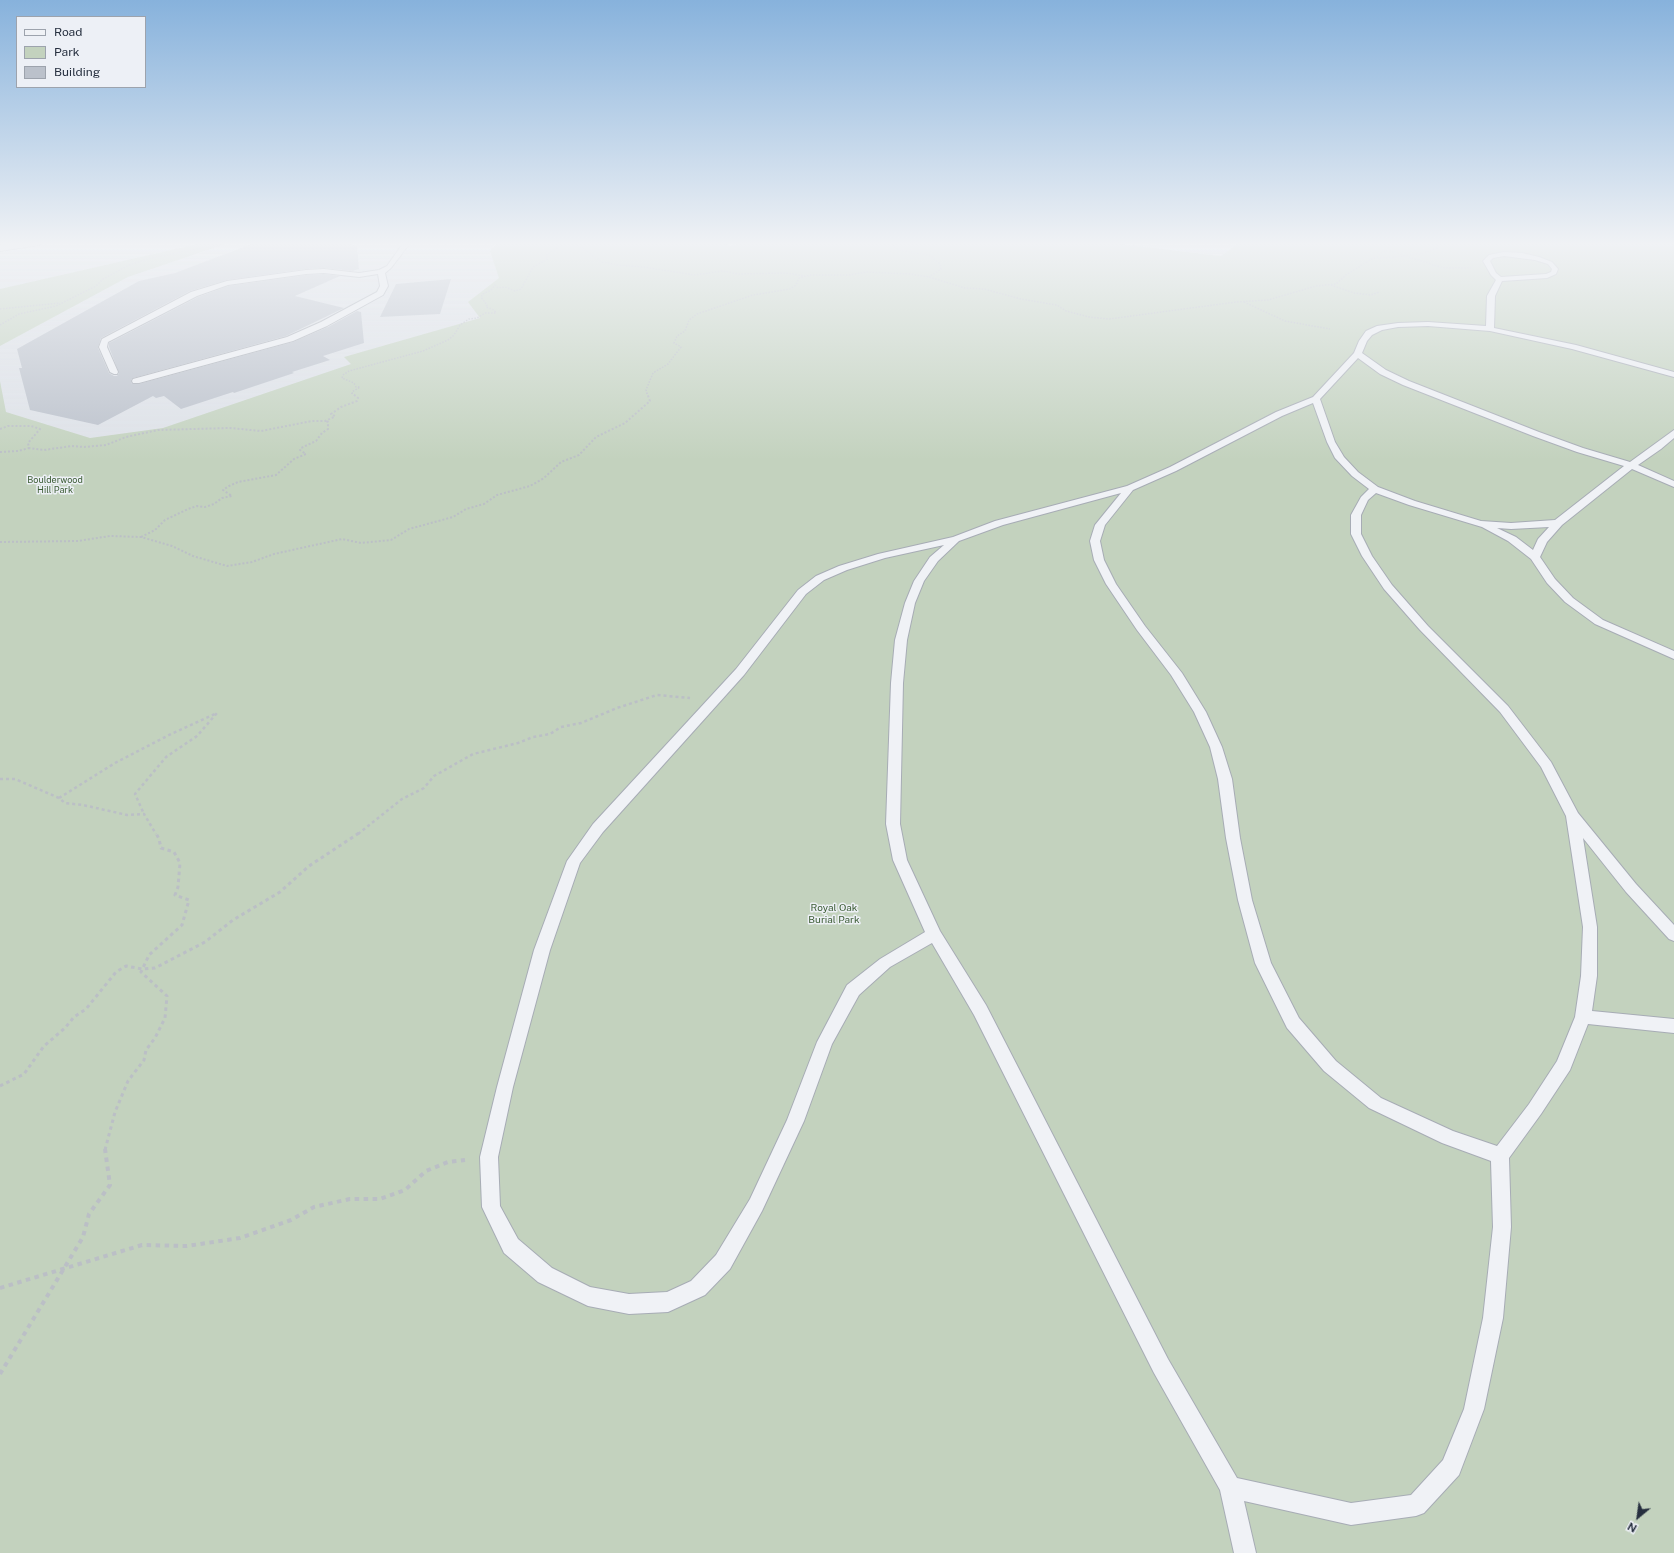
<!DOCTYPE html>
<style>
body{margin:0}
#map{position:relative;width:1674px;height:1553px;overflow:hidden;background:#dee2e8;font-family:"Public Sans",sans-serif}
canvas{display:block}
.legend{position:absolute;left:16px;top:16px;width:130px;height:72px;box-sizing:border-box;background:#edf0f6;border:1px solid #9da3ad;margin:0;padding:5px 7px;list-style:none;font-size:12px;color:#262f3f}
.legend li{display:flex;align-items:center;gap:8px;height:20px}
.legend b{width:20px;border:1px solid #9da3ad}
.north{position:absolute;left:1618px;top:1497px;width:40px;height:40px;-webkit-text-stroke:3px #edf0f6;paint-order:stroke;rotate:209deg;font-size:11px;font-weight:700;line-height:16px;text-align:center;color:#262f3f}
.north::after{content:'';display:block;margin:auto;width:14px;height:18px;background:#262f3f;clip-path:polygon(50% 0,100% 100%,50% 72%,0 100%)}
</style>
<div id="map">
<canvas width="1674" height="1553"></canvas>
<ul class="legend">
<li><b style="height:5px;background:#f0f2f6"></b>Road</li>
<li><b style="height:11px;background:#c3d2be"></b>Park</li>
<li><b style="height:11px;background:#bbc1cb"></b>Building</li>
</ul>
<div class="north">N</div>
</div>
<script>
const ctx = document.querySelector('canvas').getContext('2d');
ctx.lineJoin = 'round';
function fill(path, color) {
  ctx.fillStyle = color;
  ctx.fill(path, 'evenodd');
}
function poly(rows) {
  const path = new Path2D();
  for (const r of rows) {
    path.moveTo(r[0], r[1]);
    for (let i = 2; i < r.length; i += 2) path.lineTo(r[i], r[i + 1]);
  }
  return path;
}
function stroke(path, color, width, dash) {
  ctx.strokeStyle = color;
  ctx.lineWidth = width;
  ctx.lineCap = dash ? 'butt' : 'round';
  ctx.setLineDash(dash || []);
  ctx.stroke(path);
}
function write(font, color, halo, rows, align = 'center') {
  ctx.font = font + ' "Public Sans",sans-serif';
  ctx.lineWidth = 3;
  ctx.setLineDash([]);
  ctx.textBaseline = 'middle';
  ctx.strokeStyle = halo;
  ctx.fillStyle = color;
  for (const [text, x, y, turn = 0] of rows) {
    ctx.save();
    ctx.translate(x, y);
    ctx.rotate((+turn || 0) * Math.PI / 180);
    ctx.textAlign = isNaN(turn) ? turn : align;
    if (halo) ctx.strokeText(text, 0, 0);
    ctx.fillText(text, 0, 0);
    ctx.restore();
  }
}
const green = poly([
 [206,242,231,242,128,277,0,346,0,289],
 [498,242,721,242,731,246,746,242,1103,242,1221,256,1240,242,1674,242,1674,1553,0,1553,0,381,6,412,90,438,163,428,351,364,344,357,480,318,468,302,499,278,490,251]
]);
const building = poly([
 [257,242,343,242,357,246,359,269,353,271,324,268,306,269,227,280,190,291,101,338,98,348,109,373,114,376,117,376,119,373,109,347,109,343,198,297,228,286,306,275,324,274,340,276,295,296,344,308,286,336,133,378,131,380,132,384,139,384,293,342,328,327,357,311,361,312,364,343,323,356,330,360,292,372,294,373,234,393,233,392,181,409,164,396,156,398,153,396,98,425,30,410,19,368,22,368,17,349,139,281,175,273],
 [451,279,440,314,380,317,396,284]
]);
const pathFar4 = poly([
 [580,242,578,245,602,262,618,265,643,267,695,275,723,271,738,274,786,273,805,276],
 [893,242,893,247,903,251,929,255,940,264,941,269,929,277],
 [1386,250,1444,268,1471,268],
 [1374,258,1397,257,1424,253,1437,248,1438,242],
 [1331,285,1354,293,1371,295,1379,292],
 [1244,302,1285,321,1330,329],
 [0,309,60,303],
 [0,325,19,314,56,306,96,286,103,279,129,265,151,258,233,242],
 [352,394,352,392,360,387,356,387,354,383,342,378,343,375,349,371,423,351,448,340,454,335,460,325,469,319,477,318,485,313,496,313,494,310,486,307,487,305,481,297,483,294,491,290,495,285,498,288,505,287,515,291,521,289,533,267,548,259,546,256,548,254,566,242],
 [647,394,646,390,653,373,668,364,681,347,674,343,677,336,685,331,689,320,697,314,753,295,790,289,796,285,799,278,810,275,849,275,867,272,910,274,929,277,965,288,984,289,1021,299,1057,305,1066,311,1089,317,1109,319,1236,302,1268,300,1316,286,1336,284,1346,275,1386,250,1391,245,1386,242]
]);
const pathFar3 = poly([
 [0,429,8,426,31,426,40,429,28,443,29,448,44,450,72,446,84,447,106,445,126,437,158,430,230,428,261,431,312,421,325,421,334,417,335,416,331,414,341,407,357,401,358,398,352,393],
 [0,452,18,451,29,448],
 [141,537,155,530,165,520,188,509,197,506,205,507,214,504,222,498,232,496,223,490,229,486,238,482,276,475,294,459,306,454,300,450,301,448,316,441,322,433,328,429,328,422,326,421],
 [0,542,78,541,110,536,141,537,172,546,193,556,227,566,252,562,274,554,342,539,361,543,391,540,409,529,453,517,466,509,484,504,497,495,530,486,544,478,561,462,579,455,596,437,625,423,650,401,647,393]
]);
const pathFar2 = poly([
 [0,779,15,779,59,798,65,803,83,805,127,815,144,814,156,834],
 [59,798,115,763,171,734,217,713,197,736,166,757,135,794,144,814],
 [358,834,402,799,424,788,434,776,473,754,518,743,533,737,550,734,561,727,581,723,617,708,657,695,690,698]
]);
const pathFar1 = poly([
 [0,1086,24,1074,44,1046,65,1028,74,1017,86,1009,116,972,126,966,142,969,155,968,205,942,233,920,280,892,309,866,359,833],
 [105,1150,115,1112,128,1081,144,1060,146,1050,155,1038,165,1018,167,996,141,972,149,955,182,925,189,900,175,895,178,887,180,863,174,852,161,848,159,839,156,833]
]);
const path = poly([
 [0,1288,142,1245,187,1246,240,1238,291,1220,314,1207,350,1199,380,1199,405,1190,426,1171,448,1162,465,1160],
 [0,1374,83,1237,89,1214,110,1185,105,1149]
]);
const lane = poly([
 [404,242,411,242,391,268,385,273,388,286,383,295,327,326,293,341,139,383,133,383,132,381,133,379,287,337,321,322,377,292,380,286,378,274,359,277,324,273,306,274,228,285,197,296,108,342,107,347,118,372,117,374,114,374,110,372,99,347,102,339,191,292,227,281,306,270,324,269,359,273,379,270,387,266,404,242],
 [1504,252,1522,253,1539,257,1552,262,1558,269,1556,274,1547,278,1502,281,1495,296,1494,328,1576,345,1674,372,1674,377,1572,349,1490,331,1428,326,1398,327,1382,330,1372,335,1367,341,1362,353,1386,370,1409,381,1539,432,1583,448,1630,462,1674,430,1674,438,1661,449,1638,465,1674,481,1674,487,1632,469,1562,525,1547,542,1540,557,1555,579,1573,598,1603,620,1674,651,1674,659,1595,624,1565,602,1547,583,1531,559,1508,541,1482,527,1409,505,1376,493,1368,500,1361,515,1361,534,1372,556,1392,585,1428,626,1508,706,1551,762,1578,813,1636,884,1674,925,1674,941,1669,939,1626,892,1583,838,1597,927,1597,976,1592,1011,1674,1019,1674,1033,1588,1024,1570,1070,1541,1114,1509,1158,1511,1227,1503,1318,1484,1409,1459,1475,1424,1513,1416,1516,1351,1525,1244,1501,1256,1553,1234,1553,1220,1490,1154,1373,974,1015,932,943,890,967,859,995,832,1044,804,1121,762,1211,730,1269,705,1295,668,1312,629,1314,588,1306,538,1282,504,1253,482,1207,480,1157,497,1087,534,950,567,861,593,824,736,669,798,590,816,576,839,566,878,554,953,537,995,521,1127,486,1170,467,1276,412,1313,397,1354,353,1359,341,1366,331,1377,326,1398,323,1428,322,1486,326,1487,296,1496,280,1491,275,1483,261,1489,255,1504,252],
 [1504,256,1535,260,1548,264,1552,269,1551,272,1546,274,1501,277,1496,273,1490,261,1493,258,1504,256],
 [1358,358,1380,374,1403,385,1533,436,1577,452,1624,466,1555,520,1511,523,1481,521,1415,501,1378,487,1358,472,1344,457,1335,442,1320,399,1358,358],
 [1313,403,1327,442,1335,458,1352,476,1369,489,1361,497,1351,515,1351,534,1362,556,1384,589,1420,630,1500,712,1541,767,1566,816,1583,927,1581,976,1575,1017,1557,1061,1529,1104,1497,1146,1453,1131,1381,1098,1336,1061,1299,1018,1271,963,1252,900,1240,838,1232,779,1222,747,1206,712,1182,673,1145,626,1116,584,1104,560,1100,541,1105,525,1133,490,1176,471,1282,416,1313,403],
 [1121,493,1095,525,1090,541,1094,560,1106,584,1137,630,1171,675,1194,712,1210,747,1218,779,1226,838,1238,900,1255,963,1287,1028,1324,1071,1369,1108,1442,1143,1491,1161,1493,1227,1483,1318,1464,1409,1443,1460,1411,1495,1351,1503,1237,1478,1168,1359,986,1005,940,931,907,860,900,824,903,683,907,640,915,603,924,581,938,561,959,541,1003,525,1121,493],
 [1549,527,1538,539,1533,550,1516,537,1497,528,1511,529,1549,527],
 [944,545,930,557,914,581,905,603,895,640,891,683,886,824,893,860,925,932,880,959,847,985,817,1042,787,1120,750,1199,716,1255,691,1281,667,1292,629,1294,590,1287,552,1268,518,1239,500,1206,498,1157,513,1087,550,950,580,863,603,832,744,675,806,594,824,580,847,570,885,558,944,545]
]);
const street = poly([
 [15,242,44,242,39,245,0,251,0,245,15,242]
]);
const farParknames = [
 ["Boulderwood",55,480],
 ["Hill Park",55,490]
];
const parkNames = [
 ["Royal Oak",834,908],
 ["Burial Park",834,920]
];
fill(green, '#c3d2be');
fill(building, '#bbc1cb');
stroke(lane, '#a7acb5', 2);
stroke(street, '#a7acb5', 2);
stroke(pathFar4, '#bbbfc6', 1.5, [1.5, 1.5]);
stroke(pathFar3, '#bbbfc6', 2, [2, 2]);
stroke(pathFar2, '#bbbfc6', 2.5, [3, 3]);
stroke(pathFar1, '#bbbfc6', 3, [3.5, 3.5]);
stroke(path, '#bbbfc6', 4, [4.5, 4.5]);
fill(lane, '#f0f2f6');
fill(street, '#f0f2f6');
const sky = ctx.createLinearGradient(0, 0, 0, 460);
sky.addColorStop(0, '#87b2dc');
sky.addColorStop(0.53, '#f0f2f5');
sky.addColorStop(1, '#f0f2f500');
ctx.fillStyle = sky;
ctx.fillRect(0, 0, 1674, 460);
write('9px', '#3a5b33', '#edf0f6', farParknames);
write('10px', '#3a5b33', '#edf0f6', parkNames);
</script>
